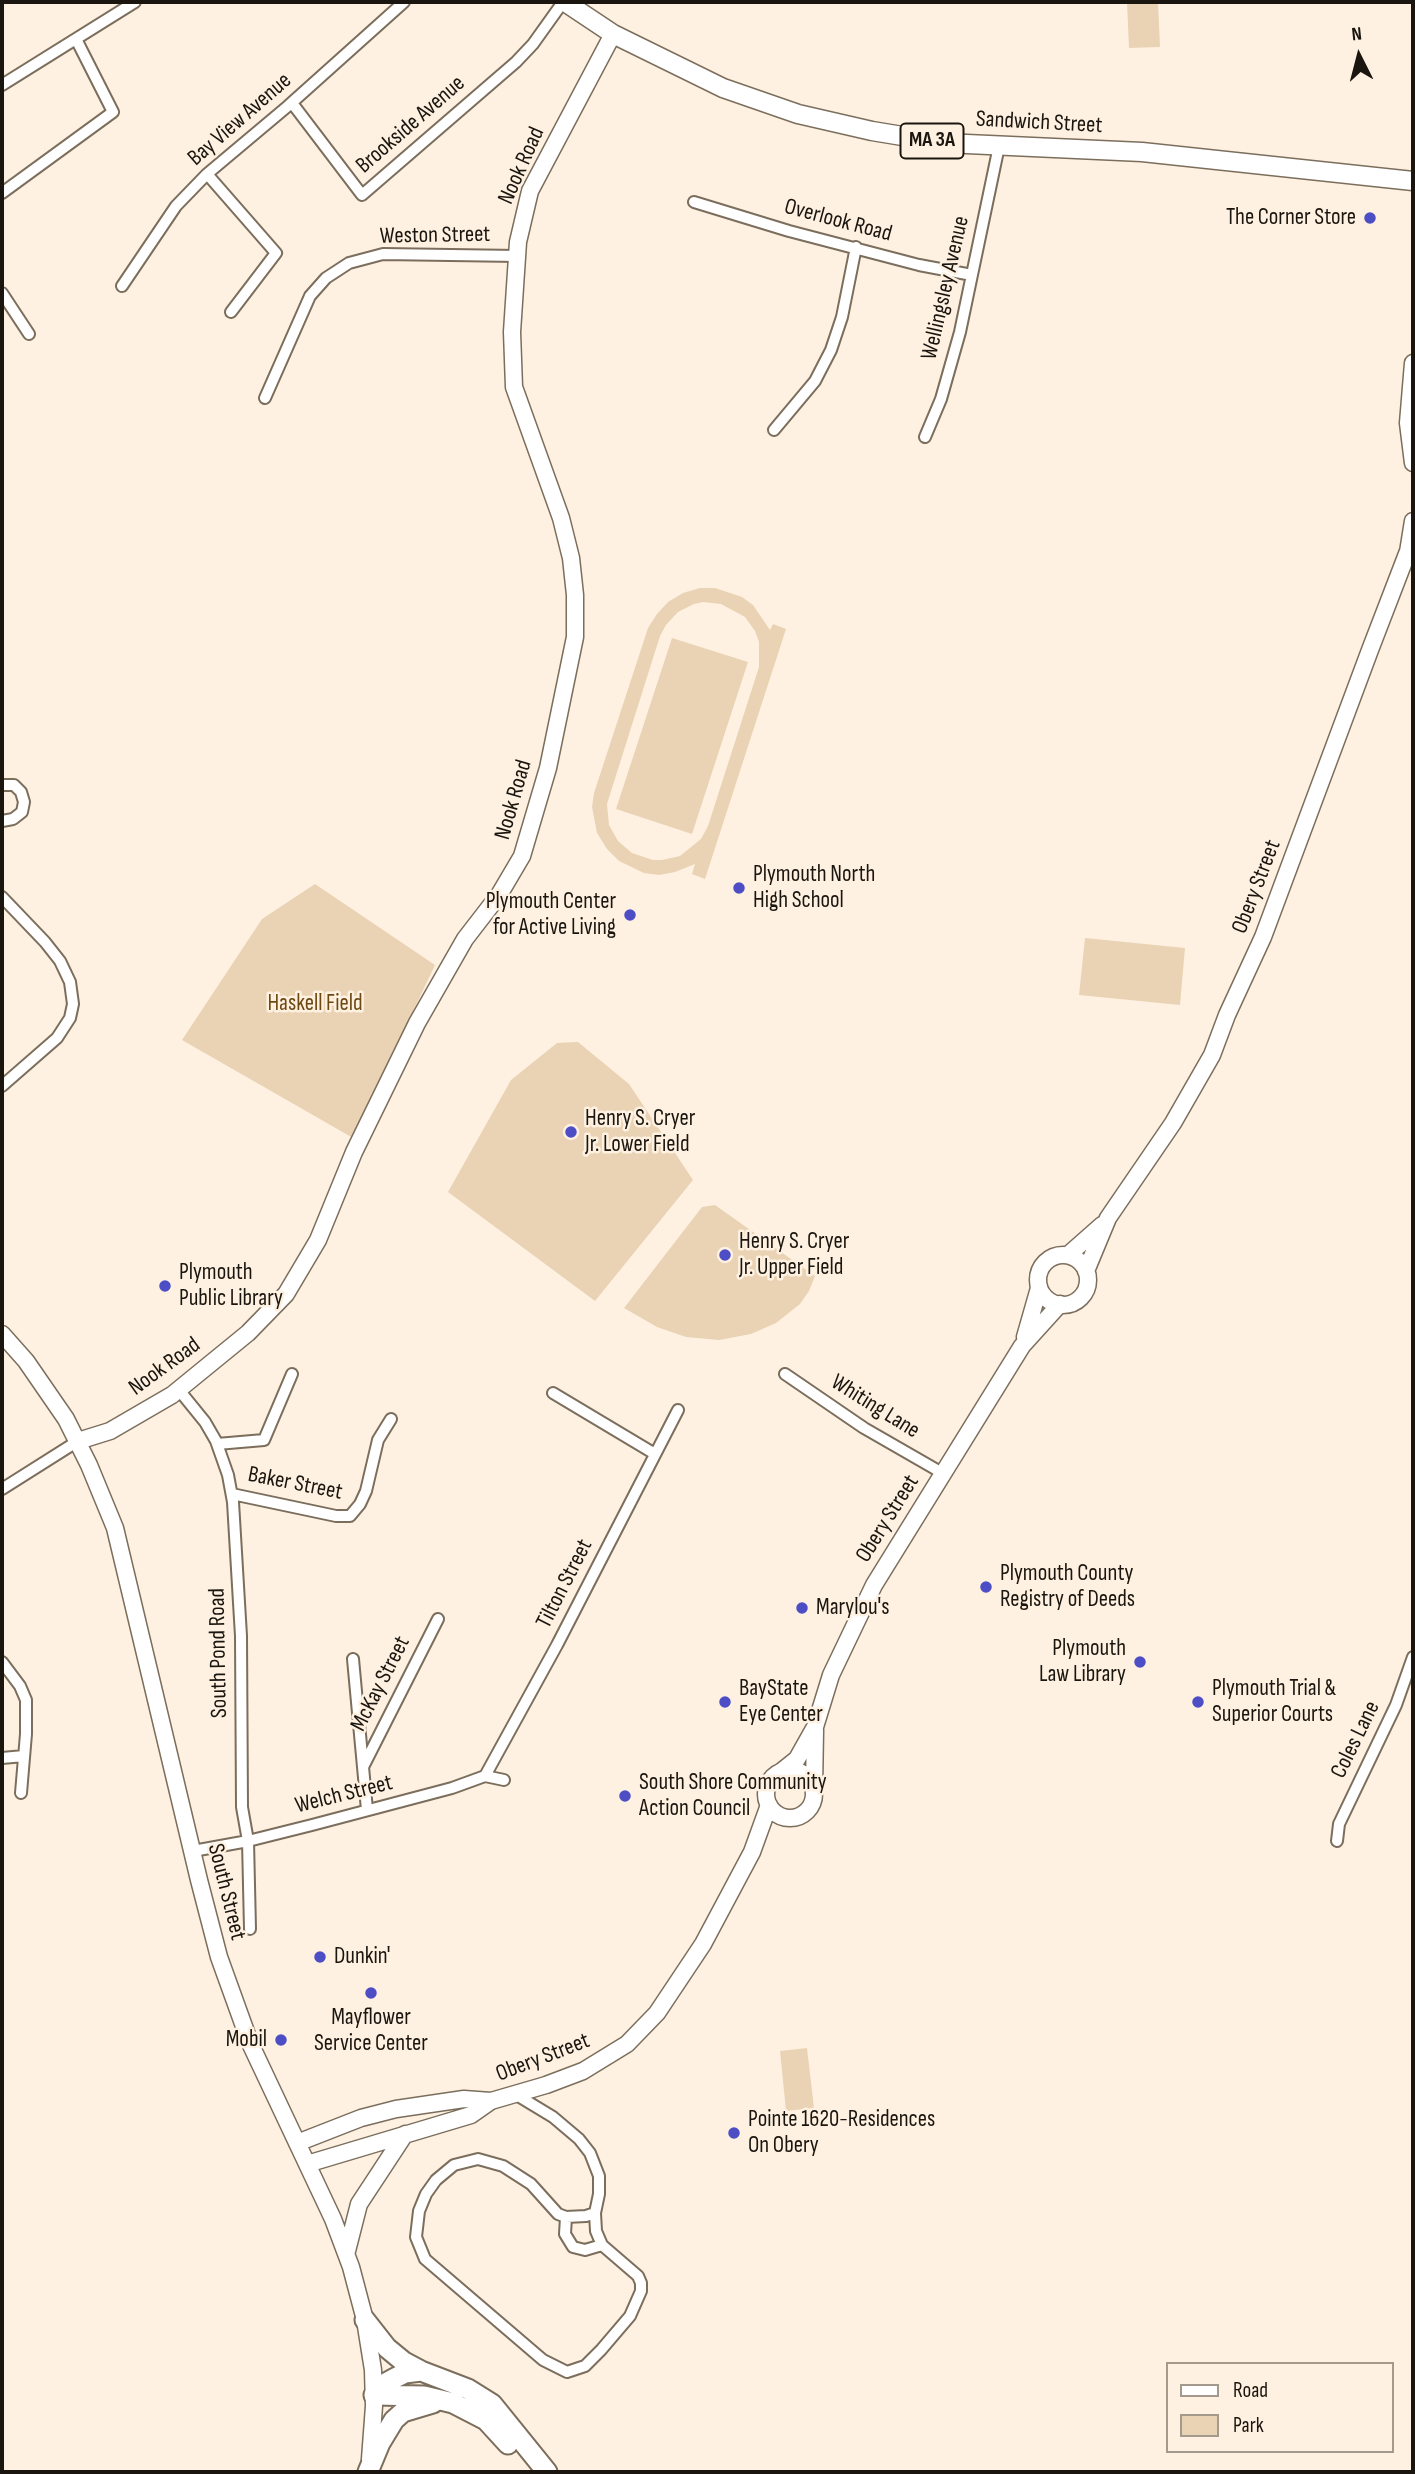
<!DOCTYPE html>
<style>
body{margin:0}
#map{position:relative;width:1415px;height:2474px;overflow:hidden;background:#fef1e1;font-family:"Sofia Sans Condensed",sans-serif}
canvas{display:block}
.frame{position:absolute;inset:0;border:4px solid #1a150e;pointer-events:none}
.legend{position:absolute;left:1166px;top:2362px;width:228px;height:91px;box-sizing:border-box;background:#fef1e1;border:2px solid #a3998d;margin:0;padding:9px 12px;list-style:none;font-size:21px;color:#1a150e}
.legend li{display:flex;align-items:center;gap:14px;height:35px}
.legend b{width:35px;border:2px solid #a3998d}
.north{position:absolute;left:1324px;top:21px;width:70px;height:70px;-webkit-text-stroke:5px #fef1e1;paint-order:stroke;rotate:354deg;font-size:19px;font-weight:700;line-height:28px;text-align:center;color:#1a150e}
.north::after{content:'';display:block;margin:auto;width:24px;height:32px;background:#1a150e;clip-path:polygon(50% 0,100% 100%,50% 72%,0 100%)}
</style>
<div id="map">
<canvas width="1415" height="2474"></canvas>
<div class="frame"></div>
<ul class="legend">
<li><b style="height:9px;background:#fff"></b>Road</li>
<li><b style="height:19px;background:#ead3b5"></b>Park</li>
</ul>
<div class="north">N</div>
</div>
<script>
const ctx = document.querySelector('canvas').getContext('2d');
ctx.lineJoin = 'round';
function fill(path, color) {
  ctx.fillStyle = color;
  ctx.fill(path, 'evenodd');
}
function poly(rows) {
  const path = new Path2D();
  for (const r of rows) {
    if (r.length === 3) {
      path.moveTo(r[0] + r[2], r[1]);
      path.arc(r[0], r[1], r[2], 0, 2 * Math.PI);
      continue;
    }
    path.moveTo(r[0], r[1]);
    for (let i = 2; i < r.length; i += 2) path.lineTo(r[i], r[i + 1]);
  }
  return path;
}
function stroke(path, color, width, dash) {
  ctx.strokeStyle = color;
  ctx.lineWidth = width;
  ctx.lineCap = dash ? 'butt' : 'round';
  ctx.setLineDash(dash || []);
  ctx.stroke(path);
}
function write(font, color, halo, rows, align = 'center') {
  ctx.font = font + ' "Sofia Sans Condensed",sans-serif';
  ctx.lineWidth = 5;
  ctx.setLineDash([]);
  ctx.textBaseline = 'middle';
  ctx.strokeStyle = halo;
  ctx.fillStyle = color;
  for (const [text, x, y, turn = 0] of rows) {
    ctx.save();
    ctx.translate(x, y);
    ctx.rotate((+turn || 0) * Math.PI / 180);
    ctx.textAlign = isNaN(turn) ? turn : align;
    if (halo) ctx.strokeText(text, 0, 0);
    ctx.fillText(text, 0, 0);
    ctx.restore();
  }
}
const green = poly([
 [1127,2,1158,2,1160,47,1129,48],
 [700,588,715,588,742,597,753,605,770,630,773,624,786,629,705,879,692,874,695,864,675,872,659,875,644,873,619,861,607,849,597,833,592,807,594,793,648,628,657,614,668,602,683,593],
 [703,602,721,604,745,617,755,631,759,642,759,667,708,826,701,839,680,856,662,860,653,860,632,853,618,841,609,825,607,804,660,636,666,625,678,612,694,604],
 [672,638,748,662,692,834,616,809],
 [315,884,435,965,353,1138,182,1040,262,919],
 [1085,938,1185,948,1180,1005,1079,995],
 [578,1042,629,1084,693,1180,595,1301,448,1192,511,1080,557,1043],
 [715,1205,815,1276,809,1291,800,1304,776,1323,751,1334,719,1340,686,1337,657,1327,624,1308,702,1207],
 [807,2048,814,2108,786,2111,780,2051]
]);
const street = poly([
 [2,85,135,2],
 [292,103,362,195,516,62,533,44,563,2],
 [207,174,276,253,231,312],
 [2,193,113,112,76,39],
 [694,202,789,231,919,265,972,275],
 [122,286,176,206,207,174,288,106,404,2],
 [2,293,29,334],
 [265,398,310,296,326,278,349,263,383,254,518,256],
 [774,430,815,381,831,350,842,317,856,247],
 [925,437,941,399,960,332,999,146],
 [2,785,14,785,21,792,24,802,22,812,13,819,2,821],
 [2,897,45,942,60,961,70,982,73,1004,70,1018,57,1038,2,1086],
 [785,1374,864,1428,944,1474],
 [179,1390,205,1422,216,1441,228,1475,233,1502,241,1636,242,1807,248,1841,250,1929],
 [553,1393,655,1454],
 [217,1444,264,1440,292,1374],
 [2,1489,78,1441],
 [232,1494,336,1516,350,1516,360,1504,366,1491,378,1440,391,1419],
 [353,1659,367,1810],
 [2,1662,20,1686,26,1700,26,1734,21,1793],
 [2,1758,24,1756],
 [363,1767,438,1619],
 [485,1776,557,1645,678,1410],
 [1337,1841,1339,1824,1396,1705,1413,1657],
 [193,1851,248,1841,312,1825,452,1788,485,1776,504,1780],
 [515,2094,553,2117,579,2139,590,2153,599,2176,599,2194,595,2213],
 [566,2217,586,2216,595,2213,596,2231,602,2245,638,2276,641,2283,641,2291,630,2316,601,2350,585,2366,567,2372,543,2360,425,2259,416,2237,419,2211,426,2194,436,2180,454,2165,478,2159,503,2166,531,2184,558,2214,566,2217,565,2234,573,2247,585,2250,602,2245]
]);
const secondary = poly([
 [1413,363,1408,423,1413,463],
 [1408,552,1413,521],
 [1068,1255,1102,1225],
 [1063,1280,25],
 [1086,1271,1108,1218,1173,1123,1212,1055,1227,1015,1263,937,1370,650,1410,546,1413,543],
 [2,1334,26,1361,66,1419,89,1465,115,1528,199,1880,219,1957,250,2043,333,2219,351,2267,365,2320,373,2370,374,2406,370,2459],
 [1025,1337,1039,1288],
 [78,1441,110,1431,172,1395,248,1333,286,1294,318,1240,354,1152,417,1023,465,939,499,895,522,856,548,768,575,637,575,595,571,558,561,518,514,387,512,332,518,242,530,191,613,34],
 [790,1794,24],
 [782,1771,797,1759,815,1727,831,1675,874,1585,1022,1346,1060,1304],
 [814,1788,815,1730],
 [297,2143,361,2118,396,2109,464,2099,491,2101],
 [307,2164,471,2115,491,2101,546,2085,583,2071,627,2044,657,2013,703,1944,752,1852,769,1805],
 [347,2251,359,2204,405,2134]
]);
const primary = poly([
 [565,2,613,34,723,88,798,114,872,131,945,143,1142,152,1413,181]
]);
const highway = poly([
 [365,2320,387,2348,404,2362,421,2371,468,2389,492,2404,547,2472],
 [374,2395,424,2396,453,2403,486,2420,508,2444],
 [374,2395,382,2385,393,2379,405,2373,421,2371],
 [368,2472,380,2443,394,2420,403,2412,433,2403]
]);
const markers = [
 [1370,218,7,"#4d4ec5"],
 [739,888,7,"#4d4ec5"],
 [630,915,7,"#4d4ec5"],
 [571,1132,7,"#4d4ec5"],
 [725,1255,7,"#4d4ec5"],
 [165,1286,7,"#4d4ec5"],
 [986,1587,7,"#4d4ec5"],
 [802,1608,7,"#4d4ec5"],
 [1140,1662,7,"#4d4ec5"],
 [725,1702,7,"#4d4ec5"],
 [1198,1702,7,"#4d4ec5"],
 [625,1796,7,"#4d4ec5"],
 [320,1957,7,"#4d4ec5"],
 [371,1993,7,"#4d4ec5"],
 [281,2040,7,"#4d4ec5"],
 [734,2133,7,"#4d4ec5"]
];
const shields = [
 [932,141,63]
];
const shieldNames = [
 ["MA 3A",932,141]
];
const streetNames = [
 ["Bay View Avenue",240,120,-41],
 ["Sandwich Street",1039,123,3],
 ["Brookside Avenue",411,125,-41],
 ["Nook Road",522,166,-66],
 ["Overlook Road",838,221,15],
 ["Weston Street",435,236,-1],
 ["Wellingsley Avenue",946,288,-77],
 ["Nook Road",514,800,-74],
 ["Obery Street",1257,887,-69],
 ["Nook Road",165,1367,-36],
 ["Whiting Lane",875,1407,32],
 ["Baker Street",295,1484,11],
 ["Obery Street",888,1519,-58],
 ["Tilton Street",565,1584,-63],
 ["South Pond Road",219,1653,-91],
 ["McKay Street",381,1684,-63],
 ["Coles Lane",1356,1740,-64],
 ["Welch Street",344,1795,-14],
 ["South Street",226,1892,76],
 ["Obery Street",543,2058,-21]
];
const poiNames = [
 ["The Corner Store",1356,218,"right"],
 ["Plymouth North",753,875],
 ["High School",753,901],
 ["Plymouth Center",616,902,"right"],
 ["for Active Living",616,928,"right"],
 ["Henry S. Cryer",585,1119],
 ["Jr. Lower Field",585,1145],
 ["Henry S. Cryer",739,1242],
 ["Jr. Upper Field",739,1268],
 ["Plymouth",179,1273],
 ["Public Library",179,1299],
 ["Plymouth County",1000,1574],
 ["Registry of Deeds",1000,1600],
 ["Marylou's",816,1608],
 ["Plymouth",1126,1649,"right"],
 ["Law Library",1126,1675,"right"],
 ["BayState",739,1689],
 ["Eye Center",739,1715],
 ["Plymouth Trial &",1212,1689],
 ["Superior Courts",1212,1715],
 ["South Shore Community",639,1783],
 ["Action Council",639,1809],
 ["Dunkin'",334,1957],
 ["Mayflower",371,2018,"center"],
 ["Service Center",371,2044,"center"],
 ["Mobil",267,2040,"right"],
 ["Pointe 1620-Residences",748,2120],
 ["On Obery",748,2146]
];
const parkNames = [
 ["Haskell Field",315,1004]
];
fill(green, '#ead3b5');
stroke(street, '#7c6e5c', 14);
stroke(secondary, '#7c6e5c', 19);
stroke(primary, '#7c6e5c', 21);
stroke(highway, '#7c6e5c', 23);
stroke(street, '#fff', 10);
stroke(secondary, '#fff', 16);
stroke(primary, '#fff', 18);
stroke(highway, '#fff', 19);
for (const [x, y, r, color] of markers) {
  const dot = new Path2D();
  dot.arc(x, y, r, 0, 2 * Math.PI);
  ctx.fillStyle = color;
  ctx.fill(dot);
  stroke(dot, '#fef1e1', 2.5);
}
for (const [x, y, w] of shields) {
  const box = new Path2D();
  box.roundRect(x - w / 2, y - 17.5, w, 35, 5);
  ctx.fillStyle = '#fef1e1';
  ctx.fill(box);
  stroke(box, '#1a150e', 2);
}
write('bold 21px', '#1a150e', null, shieldNames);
write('23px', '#1a150e', '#fef1e1', streetNames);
write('23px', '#1a150e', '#fef1e1', poiNames, 'left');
write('23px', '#6c4910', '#fef1e1', parkNames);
</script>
